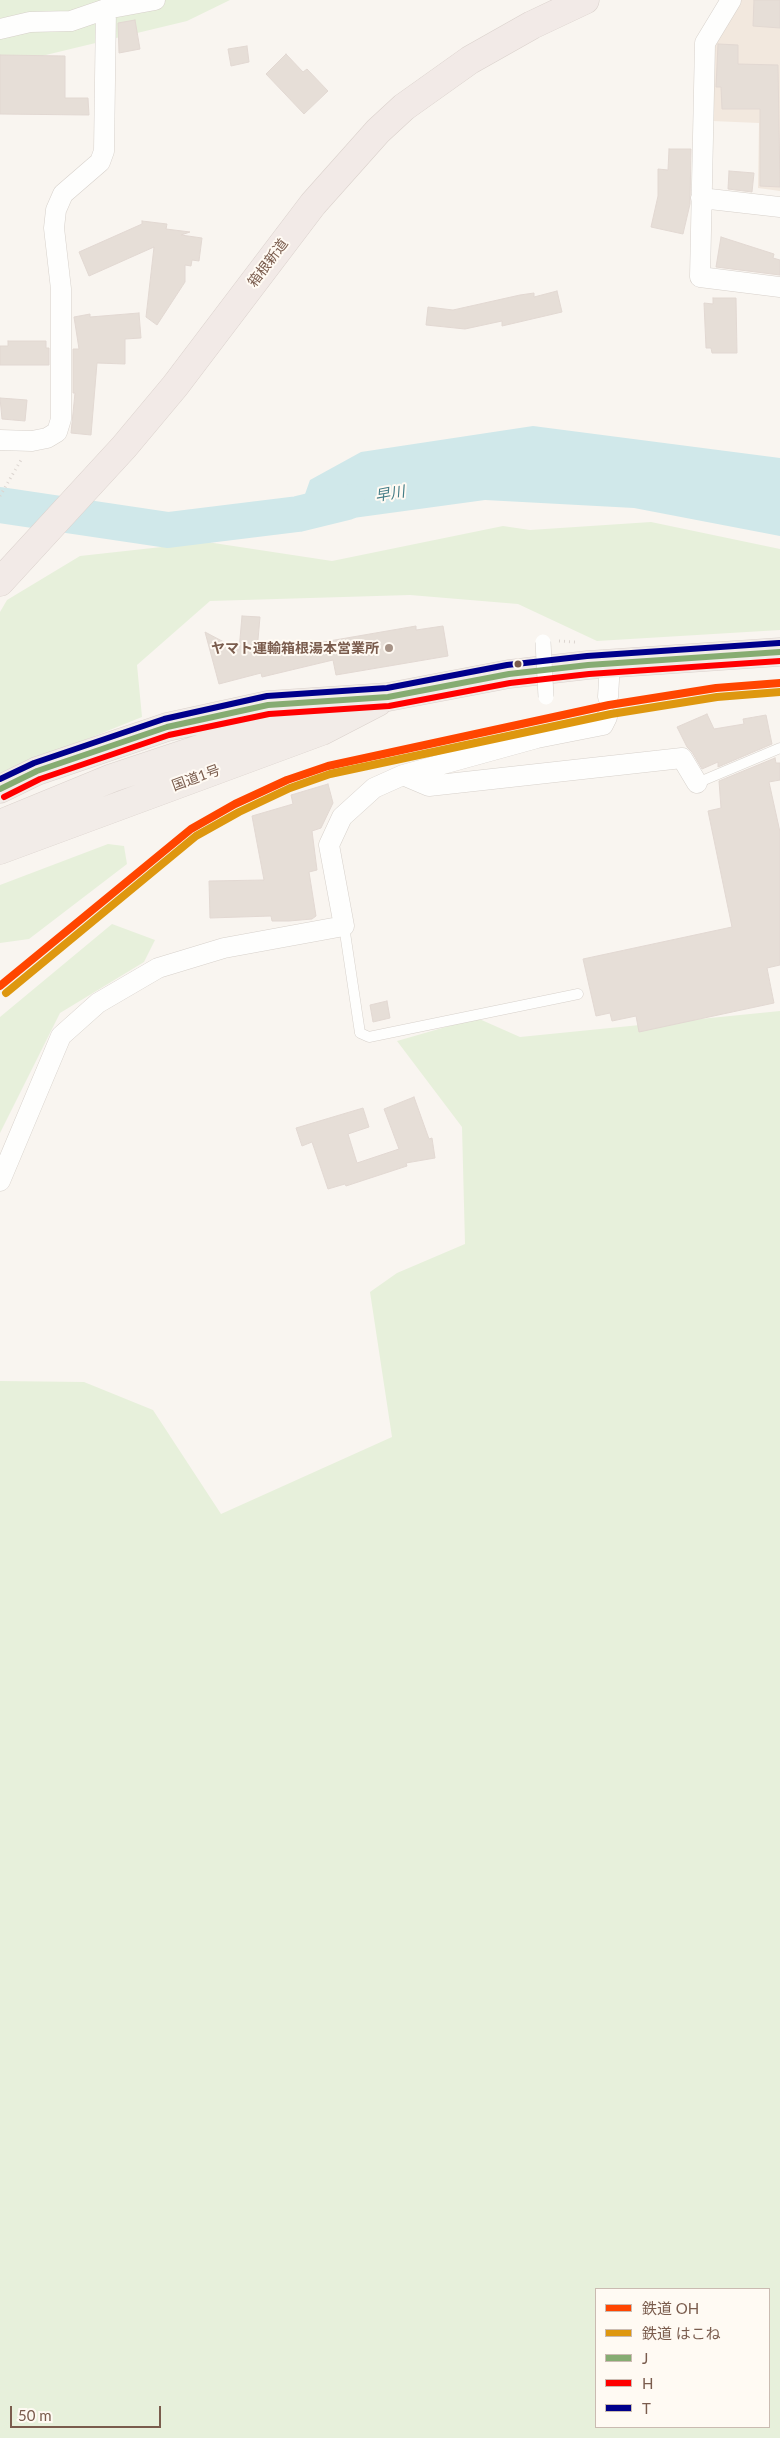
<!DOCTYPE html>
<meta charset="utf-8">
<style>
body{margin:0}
#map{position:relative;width:780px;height:2438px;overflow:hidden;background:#f9f5f0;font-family:Lato,"Noto Sans JP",sans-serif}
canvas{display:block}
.legend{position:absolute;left:595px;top:2288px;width:175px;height:140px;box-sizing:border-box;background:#fffaf3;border:1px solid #cabbb1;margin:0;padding:6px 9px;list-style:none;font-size:15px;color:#7a5c4d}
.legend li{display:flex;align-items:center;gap:10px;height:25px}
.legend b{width:25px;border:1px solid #cabbb1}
.scale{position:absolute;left:10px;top:2406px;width:151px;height:22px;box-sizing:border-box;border:2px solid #7a5c4d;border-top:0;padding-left:6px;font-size:15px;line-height:18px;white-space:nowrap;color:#7a5c4d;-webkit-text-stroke:4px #fffaf3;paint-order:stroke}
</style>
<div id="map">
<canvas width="780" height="2438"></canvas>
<ul class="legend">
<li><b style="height:6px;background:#ff4500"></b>鉄道 OH</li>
<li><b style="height:6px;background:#de970f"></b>鉄道 はこね</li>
<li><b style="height:6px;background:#86ac72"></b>J</li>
<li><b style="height:6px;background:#f00"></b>H</li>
<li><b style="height:6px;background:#00008b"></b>T</li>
</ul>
<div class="scale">50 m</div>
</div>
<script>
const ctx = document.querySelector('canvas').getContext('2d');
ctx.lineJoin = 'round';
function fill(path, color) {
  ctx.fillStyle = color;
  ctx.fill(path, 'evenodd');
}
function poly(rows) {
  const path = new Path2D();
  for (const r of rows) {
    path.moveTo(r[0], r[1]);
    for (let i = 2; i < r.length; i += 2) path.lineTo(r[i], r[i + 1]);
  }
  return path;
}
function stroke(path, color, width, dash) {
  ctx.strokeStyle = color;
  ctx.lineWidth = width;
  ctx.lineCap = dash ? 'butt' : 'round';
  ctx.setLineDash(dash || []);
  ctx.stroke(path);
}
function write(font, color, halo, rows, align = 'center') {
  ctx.font = font + ' Lato,"Noto Sans JP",sans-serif';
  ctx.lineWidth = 4;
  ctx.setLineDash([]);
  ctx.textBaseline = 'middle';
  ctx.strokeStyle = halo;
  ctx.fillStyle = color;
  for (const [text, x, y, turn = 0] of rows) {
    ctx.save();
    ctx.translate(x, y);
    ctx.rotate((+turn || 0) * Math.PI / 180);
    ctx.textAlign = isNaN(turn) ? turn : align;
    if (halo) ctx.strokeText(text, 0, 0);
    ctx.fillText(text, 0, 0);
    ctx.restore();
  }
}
const residential = poly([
 [736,0,780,0,780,191,758,188,759,123,712,121,711,44]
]);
const green = poly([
 [0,0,230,0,187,21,0,66],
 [651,522,780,549,780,630,597,641,518,604,410,595,210,601,137,665,142,717,0,774,0,612,7,600,80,556,207,542,332,561,503,526,530,530],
 [108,844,124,846,127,864,29,939,0,943,0,885],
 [112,924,155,940,144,962,60,1013,0,1133,0,1017],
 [780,1011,780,2438,0,2438,0,1381,84,1382,153,1410,221,1514,392,1437,370,1292,397,1273,465,1244,462,1127,397,1041,477,1018,520,1037],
 [596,2289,769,2289,769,2427,596,2427]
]);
const water = poly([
 [533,426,780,458,780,536,634,508,485,500,324,522,298,514,310,480,361,452]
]);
const river = poly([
 [0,505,168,530,298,514,347,502]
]);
const building = poly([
 [754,0,780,0,780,28,753,26,754,0],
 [135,20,140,49,119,53,118,23,135,20],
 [718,44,738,45,738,64,778,65,780,187,760,186,760,109,722,109,721,87,716,87,718,44],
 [247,46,249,62,231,66,228,49,247,46],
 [286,54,303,72,307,69,328,91,304,114,266,74,286,54],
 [0,55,65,56,65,98,88,98,89,115,0,114,0,55],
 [669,149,691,149,690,204,683,234,651,227,658,196,658,169,668,170,669,149],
 [729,171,754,173,752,192,728,189,729,171],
 [142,221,167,224,166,229,190,232,181,235,202,238,199,261,192,260,191,266,185,265,185,282,157,325,146,317,154,247,89,276,79,252,142,224,142,221],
 [721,237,774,254,773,258,780,260,780,275,716,267,721,237],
 [557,291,562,312,502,326,502,321,465,329,426,325,428,307,453,310,520,295,534,293,534,297,557,291],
 [713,298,736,298,737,353,712,353,711,348,706,348,704,303,713,304,713,298],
 [139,313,141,338,125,339,125,364,97,363,91,435,71,433,75,393,73,393,73,349,79,349,74,317,90,314,90,317,139,313],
 [8,341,46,341,46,348,49,348,49,365,0,365,0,346,8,346,8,341],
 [0,398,27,400,25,421,2,419,0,398],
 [242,616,260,617,257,651,273,647,274,650,306,642,306,645,416,626,416,630,443,626,448,656,336,675,333,660,262,677,261,673,219,684,205,632,239,650,242,616],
 [707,714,714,729,744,724,743,719,766,715,772,744,718,767,718,762,702,769,692,752,687,747,677,727,707,714],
 [775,758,776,763,780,763,780,780,769,782,780,832,780,965,767,968,774,1003,639,1032,636,1016,612,1021,610,1013,596,1016,583,959,732,927,708,811,721,808,719,781,775,758],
 [328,784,333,803,321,828,312,831,317,870,309,872,316,916,312,919,289,921,272,921,271,916,210,918,209,881,264,880,252,816,293,804,291,795,328,784],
 [387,1001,390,1018,373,1022,370,1005,387,1001],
 [414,1097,429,1139,432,1138,435,1158,406,1163,407,1166,346,1186,345,1184,328,1189,312,1142,302,1146,296,1128,363,1108,369,1127,348,1134,357,1163,399,1149,384,1109,414,1097]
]);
const path = poly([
 [0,496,21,460],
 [559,641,575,642]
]);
const service = poly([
 [697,783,780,748],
 [344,926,360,1033,369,1037,578,994]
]);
const minor = poly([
 [731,0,705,43,700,277,780,287],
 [0,29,30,22,71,21,106,9,155,0],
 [701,198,780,207],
 [0,440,32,441,47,438,57,432,61,419,61,289,54,228,56,210,63,194,100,162,104,151,106,9],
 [608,697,610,663],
 [403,775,429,786,682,758,697,783],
 [0,1181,61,1036,98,1003,158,968,224,948,344,926,329,845,342,817,374,788,403,775,537,738,603,725,607,717]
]);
const trunk = poly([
 [0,789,37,771,167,727,268,705,388,697,509,674,588,665,780,652],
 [0,824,112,778,208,746,323,713],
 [0,850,322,731,378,702]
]);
const motorway = poly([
 [0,582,124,447,175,386,313,204,378,131,404,107,470,60,532,25,585,0]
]);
const pedestrianBridge = poly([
 [543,642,546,697]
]);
const bus1 = poly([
 [0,789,37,771,167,727,268,705,388,697,509,674,588,665,780,652]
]);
const bus2 = poly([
 [4,797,40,779,169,735,269,714,389,706,510,683,589,674,780,661]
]);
const bus3 = poly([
 [0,779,34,763,164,719,267,696,387,688,507,665,587,656,779,643]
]);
const rail1 = poly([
 [0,986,191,829,235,804,287,780,328,766,609,705,716,688,780,683]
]);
const rail2 = poly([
 [6,993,196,836,239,812,290,788,330,774,611,714,717,697,780,692]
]);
const markers = [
 [389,648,5,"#a69286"],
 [518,664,4.5,"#7a5c4d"]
];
const streetNames = [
 ["箱根新道",268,263,-53],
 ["国道1号",196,778,-20]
];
const poiNames = [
 ["ヤマト運輸箱根湯本営業所",379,648]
];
const waterNames = [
 ["早川",390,494,-10]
];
fill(residential, '#f2e8de');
fill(green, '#e7f0db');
fill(water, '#d0e8ea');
stroke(river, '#d0e8ea', 36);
fill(building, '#e6ded7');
stroke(building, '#e2d8d2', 1);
stroke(service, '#d7d1cb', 11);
stroke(minor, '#d7d1cb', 21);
stroke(trunk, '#dad1cc', 29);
stroke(motorway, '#dad1cc', 29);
stroke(path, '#dcd5d0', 3, [1, 4]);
stroke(service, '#fefefd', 10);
stroke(minor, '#fefefd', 20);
stroke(trunk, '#f2ece8', 28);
stroke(motorway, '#f2eae7', 28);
stroke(pedestrianBridge, '#d7d1cb', 16, []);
stroke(pedestrianBridge, '#fefefd', 15);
stroke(bus1, '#86ac72', 6);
stroke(bus2, '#f00', 6);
stroke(bus3, '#00008b', 6);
stroke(rail1, '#ff4500', 8);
stroke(rail2, '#de970f', 8);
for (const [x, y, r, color] of markers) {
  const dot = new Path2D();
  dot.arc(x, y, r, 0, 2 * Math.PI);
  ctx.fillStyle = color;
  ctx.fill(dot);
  stroke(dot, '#fffaf3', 2);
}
write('14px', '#7a5c4d', '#fffaf3', streetNames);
write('bold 14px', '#7a5c4d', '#fffaf3', poiNames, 'right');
write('italic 15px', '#437c86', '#fffaf3', waterNames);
</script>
